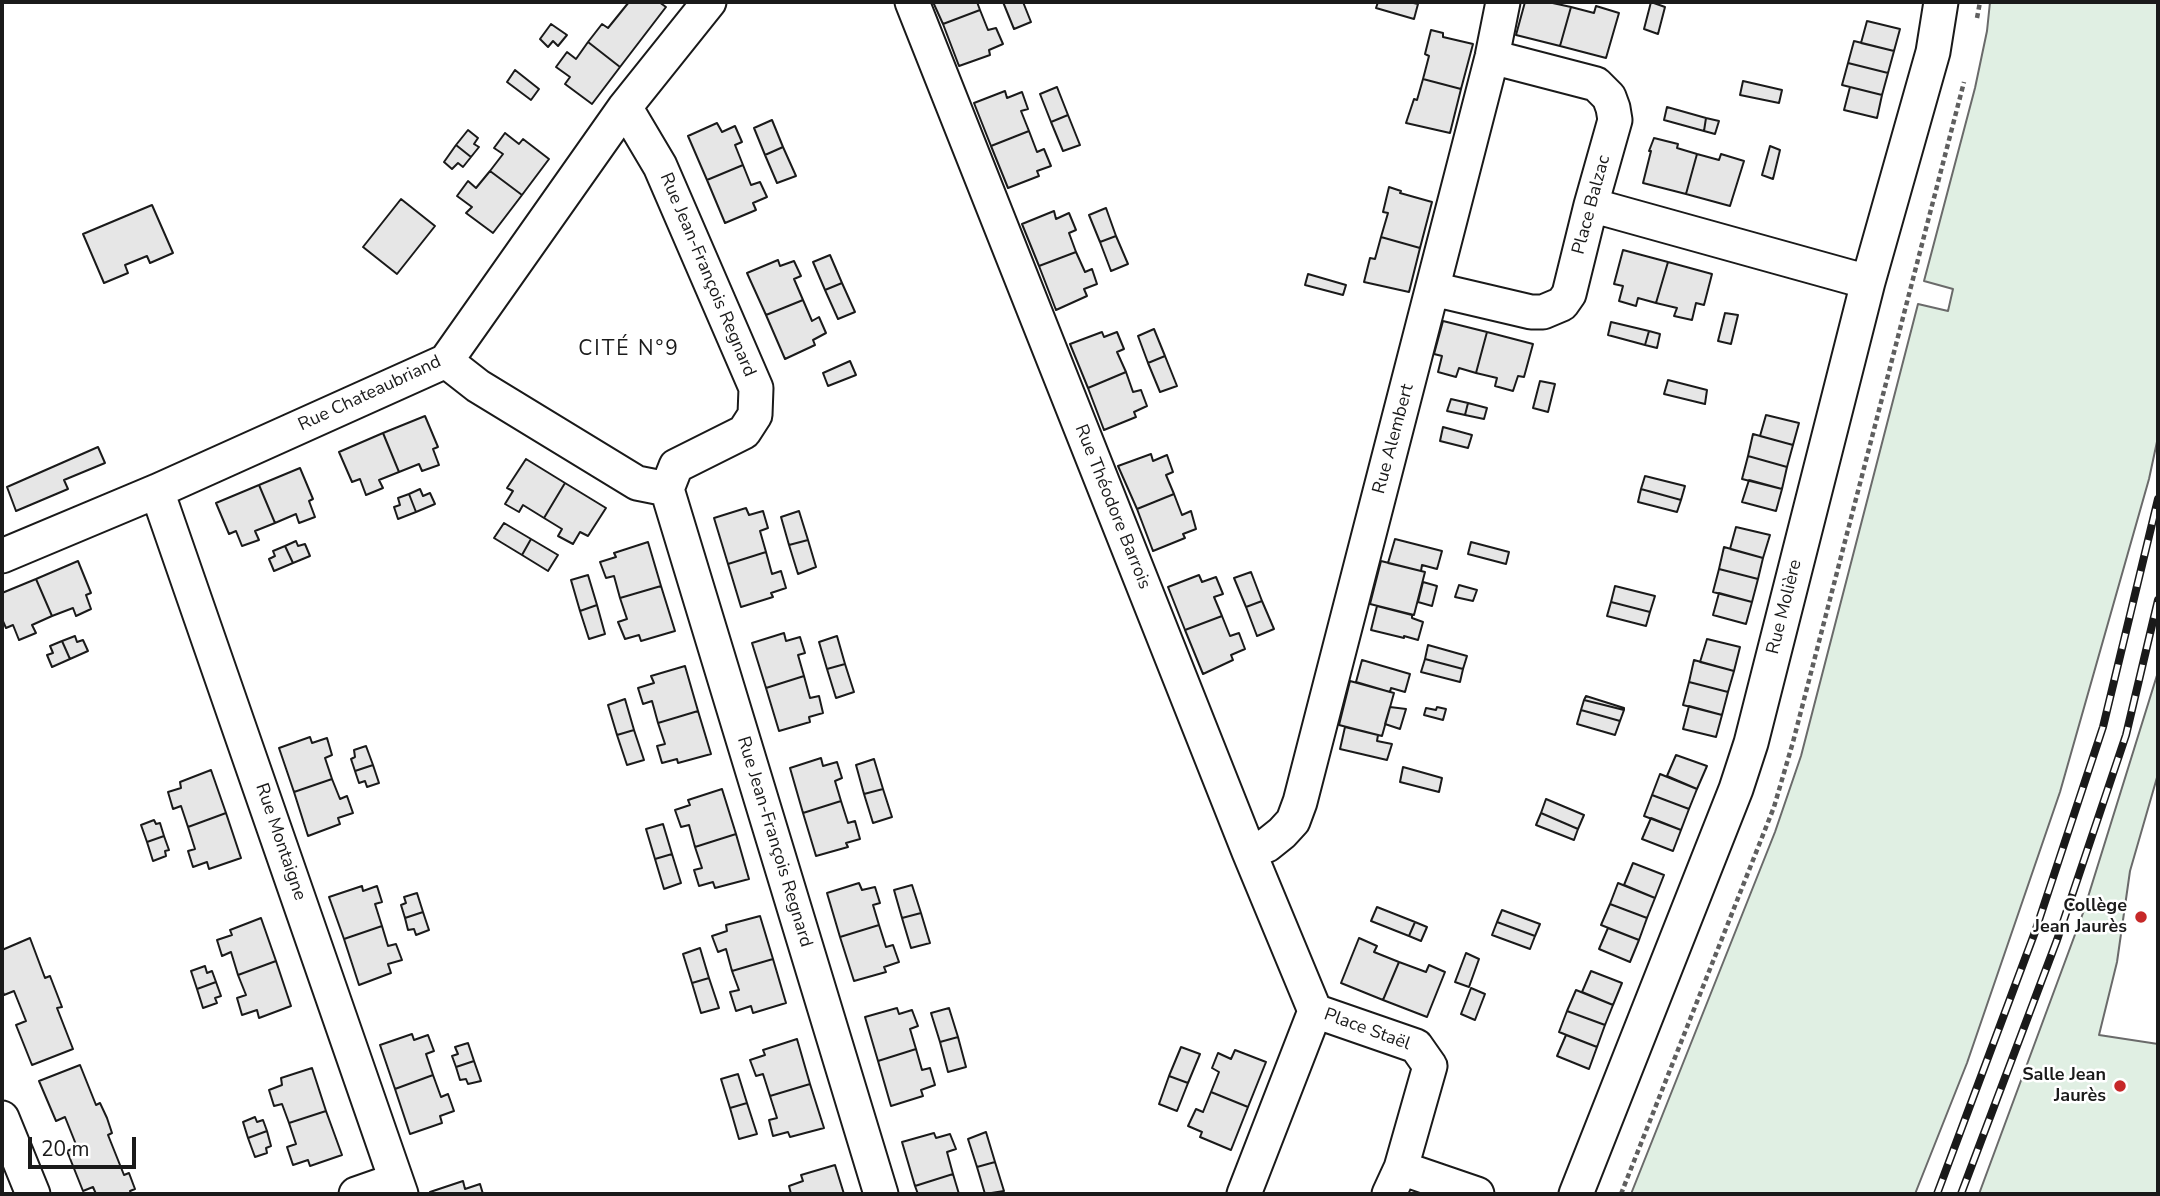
<!DOCTYPE html>
<meta charset="utf-8">
<style>
body{margin:0}
#map{position:relative;width:2160px;height:1196px;overflow:hidden;background:#fff;font-family:"Nunito Sans",sans-serif}
canvas{display:block}
.frame{position:absolute;inset:0;border:4px solid #1a1a1a;pointer-events:none}
.scale{position:absolute;left:28px;top:1137px;width:108px;height:32px;box-sizing:border-box;border:4px solid #1a1a1a;border-top:0;padding-left:9px;font-size:21px;line-height:24px;white-space:nowrap;color:#1a1a1a;-webkit-text-stroke:5px #fff;paint-order:stroke}
</style>
<div id="map">
<canvas width="2160" height="1196"></canvas>
<div class="frame"></div>
<div class="scale">20 m</div>
</div>
<script>
const ctx = document.querySelector('canvas').getContext('2d');
ctx.lineJoin = 'round';
function fill(path, color) {
  ctx.fillStyle = color;
  ctx.fill(path, 'evenodd');
}
function poly(rows) {
  const path = new Path2D();
  for (const r of rows) {
    path.moveTo(r[0], r[1]);
    for (let i = 2; i < r.length; i += 2) path.lineTo(r[i], r[i + 1]);
  }
  return path;
}
function stroke(path, color, width, dash) {
  ctx.strokeStyle = color;
  ctx.lineWidth = width;
  ctx.lineCap = dash ? 'butt' : 'round';
  ctx.setLineDash(dash || []);
  ctx.stroke(path);
}
function write(font, color, halo, rows, align = 'center') {
  ctx.font = font + ' "Nunito Sans",sans-serif';
  ctx.lineWidth = 5;
  ctx.setLineDash([]);
  ctx.textBaseline = 'middle';
  ctx.strokeStyle = halo;
  ctx.fillStyle = color;
  for (const [text, x, y, turn = 0] of rows) {
    ctx.save();
    ctx.translate(x, y);
    ctx.rotate((+turn || 0) * Math.PI / 180);
    ctx.textAlign = isNaN(turn) ? turn : align;
    if (halo) ctx.strokeText(text, 0, 0);
    ctx.fillText(text, 0, 0);
    ctx.restore();
  }
}
const green = poly([
 [1990,2,2158,2,2158,437,2149,479,2060,792,1967,1063,1915,1194,1631,1194,1775,832,1801,756,1918,304,1948,311,1953,289,1924,281,1975,88,1987,31,1990,2],
 [2158,672,2158,774,2130,871,2117,962,2099,1035,2158,1044,2158,1194,1979,1194,2083,913,2158,672]
]);
const building = poly([
 [629,2,659,2,666,7,620,67,588,42,602,24,608,28,629,2],
 [933,2,977,2,980,10,943,24,933,2],
 [1003,2,1023,2,1031,22,1014,29,1003,2],
 [1378,2,1409,2,1418,4,1414,19,1376,8,1378,2],
 [1525,2,1548,2,1571,7,1560,46,1516,35,1525,2],
 [1651,2,1665,7,1658,34,1644,29,1651,2],
 [1596,6,1619,13,1606,58,1560,46,1571,7,1594,13,1596,6],
 [980,10,988,30,996,28,1003,44,989,50,990,55,959,66,943,24,980,10],
 [1867,21,1900,29,1894,51,1861,43,1867,21],
 [551,24,567,35,558,46,553,41,548,47,540,39,551,24],
 [1431,30,1443,33,1443,37,1473,44,1461,89,1423,79,1429,56,1425,54,1431,30],
 [1854,41,1894,51,1888,73,1848,63,1854,41],
 [588,42,620,67,592,104,565,84,570,77,556,67,567,52,576,59,588,42],
 [1848,63,1888,73,1882,95,1842,85,1848,63],
 [515,70,539,89,531,100,507,82,515,70],
 [1423,79,1461,89,1450,133,1406,123,1414,99,1417,100,1423,79],
 [1743,81,1782,90,1779,103,1740,95,1743,81],
 [1057,87,1068,115,1051,122,1040,94,1057,87],
 [1850,87,1882,95,1877,118,1844,110,1850,87],
 [1005,91,1007,98,1022,92,1028,109,1021,111,1029,131,991,146,974,103,1005,91],
 [1667,107,1706,118,1704,131,1664,120,1667,107],
 [1068,115,1080,145,1063,151,1051,122,1068,115],
 [1706,118,1719,121,1715,134,1704,131,1706,118],
 [772,120,783,147,765,155,754,128,772,120],
 [717,123,722,132,735,126,742,142,735,145,743,165,707,180,688,136,717,123],
 [468,130,478,138,474,144,479,147,471,157,456,145,468,130],
 [1029,131,1037,152,1044,149,1051,166,1037,171,1039,176,1008,188,991,146,1029,131],
 [505,133,519,144,523,139,549,159,522,195,490,171,503,154,494,148,505,133],
 [1654,138,1678,144,1677,148,1697,154,1686,194,1643,183,1651,151,1649,151,1654,138],
 [456,145,471,157,463,167,458,163,452,169,444,162,456,145],
 [1770,146,1780,150,1773,179,1762,175,1770,146],
 [783,147,796,176,777,183,765,155,783,147],
 [1697,154,1719,160,1721,154,1744,161,1730,206,1686,194,1697,154],
 [743,165,751,185,760,182,767,197,753,203,756,210,725,223,707,180,743,165],
 [490,171,522,195,493,233,466,213,472,207,457,196,468,181,476,188,490,171],
 [1389,187,1401,191,1400,193,1432,202,1420,248,1381,237,1388,213,1383,212,1389,187],
 [401,199,435,226,397,274,363,247,401,199],
 [152,205,173,253,150,263,147,256,125,265,128,273,104,283,83,234,152,205],
 [1106,208,1116,236,1100,242,1089,215,1106,208],
 [1054,211,1056,219,1069,213,1076,230,1069,233,1076,252,1039,266,1022,224,1054,211],
 [1116,236,1128,264,1111,271,1100,242,1116,236],
 [1381,237,1420,248,1409,292,1364,282,1370,258,1375,259,1381,237],
 [1623,250,1668,262,1656,303,1638,298,1636,306,1619,301,1623,286,1614,284,1623,250],
 [1076,252,1085,272,1092,269,1097,284,1084,289,1087,296,1056,310,1039,266,1076,252],
 [830,255,842,283,825,290,813,262,830,255],
 [778,260,780,266,794,261,801,276,794,279,803,300,766,315,747,273,778,260],
 [1668,262,1712,274,1704,305,1696,303,1692,320,1674,316,1677,308,1656,303,1668,262],
 [1308,274,1346,285,1343,295,1305,285,1308,274],
 [842,283,855,312,838,319,825,290,842,283],
 [803,300,812,321,819,317,826,333,813,340,815,345,785,359,766,315,803,300],
 [1725,313,1738,315,1731,344,1718,341,1725,313],
 [1443,321,1487,332,1476,373,1459,368,1456,377,1438,372,1442,356,1434,354,1443,321],
 [1611,322,1649,331,1645,345,1608,335,1611,322],
 [1154,329,1165,356,1148,363,1138,336,1154,329],
 [1649,331,1660,334,1657,348,1645,345,1649,331],
 [1102,332,1104,337,1117,332,1124,349,1117,352,1126,372,1088,388,1070,344,1102,332],
 [1487,332,1533,344,1524,377,1518,376,1513,391,1495,386,1497,378,1476,373,1487,332],
 [1165,356,1177,386,1160,392,1148,363,1165,356],
 [850,361,856,375,828,386,823,373,850,361],
 [1126,372,1133,392,1141,390,1147,406,1134,412,1136,417,1104,430,1088,388,1126,372],
 [1668,380,1707,390,1705,404,1664,394,1668,380],
 [1540,381,1555,384,1548,412,1533,408,1540,381],
 [1451,399,1468,403,1465,415,1447,411,1451,399],
 [1468,403,1487,408,1484,419,1465,415,1468,403],
 [1766,415,1799,423,1793,445,1760,436,1766,415],
 [425,416,438,447,433,449,439,465,422,471,419,464,399,472,383,433,425,416],
 [1443,427,1472,435,1468,448,1440,441,1443,427],
 [383,433,399,472,379,480,383,488,366,495,360,479,352,482,339,452,383,433],
 [1753,434,1793,445,1787,467,1748,456,1753,434],
 [98,447,105,463,64,480,68,489,16,511,7,487,98,447],
 [1151,454,1153,461,1167,455,1173,472,1166,475,1174,494,1137,509,1118,466,1151,454],
 [1748,456,1787,467,1782,489,1742,479,1748,456],
 [526,459,565,483,544,518,523,505,519,512,505,504,513,491,507,488,526,459],
 [300,468,313,499,309,501,315,517,299,523,296,514,275,523,259,485,300,468],
 [1645,476,1685,486,1681,500,1641,489,1645,476],
 [1749,480,1782,489,1776,511,1742,502,1749,480],
 [565,483,606,508,588,536,580,532,573,544,558,536,562,529,544,518,565,483],
 [259,485,275,523,255,531,259,540,242,546,236,531,229,534,216,503,259,485],
 [420,489,423,496,430,493,435,504,416,512,409,494,420,489],
 [1641,489,1681,500,1677,512,1638,502,1641,489],
 [409,494,416,512,398,519,394,507,400,505,398,498,409,494],
 [1174,494,1182,515,1191,511,1196,529,1183,534,1185,538,1153,551,1137,509,1174,494],
 [746,508,749,515,763,511,768,528,760,531,766,552,728,564,714,518,746,508],
 [799,511,808,540,789,545,781,517,799,511],
 [504,523,531,539,522,555,494,538,504,523],
 [1736,527,1770,535,1763,558,1730,549,1736,527],
 [531,539,558,555,548,571,522,555,531,539],
 [1395,539,1442,551,1437,569,1422,565,1421,571,1388,563,1395,539],
 [808,540,816,567,798,574,789,545,808,540],
 [296,541,298,546,305,544,310,556,293,563,285,546,296,541],
 [648,542,661,586,620,598,614,576,606,578,600,562,616,557,614,553,648,542],
 [1471,542,1509,552,1506,564,1468,554,1471,542],
 [285,546,293,563,274,571,269,559,275,556,273,551,285,546],
 [1724,547,1763,558,1758,579,1719,569,1724,547],
 [766,552,772,574,781,571,786,588,771,593,773,597,741,607,728,564,766,552],
 [78,561,91,593,86,595,91,609,76,616,73,608,52,616,36,579,78,561],
 [1381,561,1425,572,1414,615,1370,604,1381,561],
 [1719,569,1758,579,1752,602,1713,592,1719,569],
 [1251,572,1262,601,1246,607,1234,578,1251,572],
 [588,575,597,605,580,611,571,580,588,575],
 [1199,575,1202,582,1216,577,1223,594,1214,597,1222,616,1185,630,1168,587,1199,575],
 [36,579,52,616,32,625,36,633,19,640,13,625,6,628,2,619,2,593,36,579],
 [1423,582,1437,586,1432,606,1418,602,1423,582],
 [1459,585,1477,590,1473,601,1455,597,1459,585],
 [661,586,675,631,641,641,639,635,625,639,618,622,627,619,620,598,661,586],
 [1615,586,1655,596,1650,612,1611,602,1615,586],
 [1719,593,1752,602,1746,624,1713,615,1719,593],
 [1262,601,1274,629,1257,636,1246,607,1262,601],
 [1611,602,1650,612,1646,626,1607,616,1611,602],
 [597,605,605,634,589,639,580,611,597,605],
 [1377,606,1412,615,1412,618,1423,622,1418,640,1404,636,1404,638,1371,630,1377,606],
 [1222,616,1230,636,1239,633,1245,649,1231,655,1233,660,1203,674,1185,630,1222,616],
 [784,633,786,641,800,637,805,653,798,655,804,676,766,688,752,643,784,633],
 [75,636,77,642,83,640,88,651,70,659,62,641,75,636],
 [837,636,845,664,827,669,819,642,837,636],
 [1707,639,1740,647,1734,671,1700,662,1707,639],
 [62,641,70,659,52,667,47,655,53,653,50,646,62,641],
 [1428,645,1467,656,1463,669,1425,659,1428,645],
 [1425,659,1463,669,1460,682,1421,672,1425,659],
 [1362,660,1410,674,1405,692,1391,688,1390,692,1356,682,1362,660],
 [1694,660,1734,671,1728,692,1689,682,1694,660],
 [845,664,854,692,836,698,827,669,845,664],
 [685,666,698,711,658,723,652,701,643,704,638,688,654,683,651,676,685,666],
 [804,676,810,698,819,696,823,713,809,717,810,722,779,731,766,688,804,676],
 [1350,681,1394,693,1382,736,1339,725,1350,681],
 [1689,682,1728,692,1722,715,1683,705,1689,682],
 [1586,696,1624,708,1624,710,1584,700,1586,696],
 [625,699,634,730,617,735,608,705,625,699],
 [1584,700,1624,710,1620,721,1581,710,1584,700],
 [1689,706,1722,715,1716,737,1683,729,1689,706],
 [1390,707,1406,709,1400,729,1385,724,1390,707],
 [1437,707,1446,709,1443,720,1424,715,1426,708,1436,710,1437,707],
 [1581,710,1620,721,1615,735,1577,724,1581,710],
 [698,711,711,754,678,763,677,759,662,763,657,746,665,744,658,723,698,711],
 [1345,727,1378,735,1377,741,1392,744,1387,760,1340,749,1345,727],
 [634,730,644,760,627,765,617,735,634,730],
 [310,737,312,743,327,738,332,755,325,758,332,779,294,792,279,748,310,737],
 [366,746,373,765,355,771,351,759,355,757,354,750,366,746],
 [1676,755,1707,766,1697,789,1667,776,1676,755],
 [821,758,823,766,837,762,842,778,835,781,841,801,803,813,790,768,821,758],
 [874,759,883,789,864,794,856,765,874,759],
 [373,765,379,783,367,787,365,781,359,783,355,771,373,765],
 [1403,767,1442,778,1439,792,1400,782,1403,767],
 [211,770,226,813,188,827,181,806,173,809,168,792,181,788,180,782,211,770],
 [1660,774,1697,789,1689,809,1652,795,1660,774],
 [332,779,340,799,347,796,353,813,338,818,340,824,308,836,294,792,332,779],
 [722,789,736,834,695,847,689,825,681,827,675,810,690,805,688,800,722,789],
 [883,789,892,817,873,823,864,794,883,789],
 [1652,795,1689,809,1681,830,1644,816,1652,795],
 [1546,799,1584,815,1578,829,1541,813,1546,799],
 [841,801,848,823,855,821,860,839,846,843,848,847,816,856,803,813,841,801],
 [226,813,241,858,209,869,207,862,193,867,188,851,195,849,188,827,226,813],
 [1541,813,1578,829,1574,840,1536,825,1541,813],
 [1651,818,1681,830,1673,851,1642,839,1651,818],
 [154,820,156,824,160,823,164,836,147,842,141,825,154,820],
 [663,824,672,854,655,859,646,829,663,824],
 [736,834,749,879,715,888,713,882,699,886,694,870,702,868,695,847,736,834],
 [164,836,169,850,165,851,166,856,153,861,147,842,164,836],
 [672,854,681,883,664,889,655,859,672,854],
 [1633,863,1664,875,1655,898,1624,885,1633,863],
 [859,883,862,890,875,887,880,903,873,905,879,925,840,937,827,893,859,883],
 [1618,883,1655,898,1647,918,1610,904,1618,883],
 [912,885,921,913,902,918,894,890,912,885],
 [362,886,363,891,377,886,382,902,375,904,382,926,344,939,329,897,362,886],
 [417,893,423,912,405,918,401,905,406,903,404,897,417,893],
 [1610,904,1647,918,1639,940,1601,925,1610,904],
 [1377,907,1415,922,1409,936,1371,921,1377,907],
 [1502,910,1540,924,1535,936,1497,922,1502,910],
 [423,912,429,930,416,935,414,929,408,930,405,918,423,912],
 [921,913,930,943,911,948,902,918,921,913],
 [760,916,773,959,732,971,726,949,718,952,712,936,727,931,726,925,760,916],
 [261,918,276,961,238,975,231,952,222,956,217,940,232,935,230,930,261,918],
 [1415,922,1427,927,1421,941,1409,936,1415,922],
 [1497,922,1535,936,1530,949,1492,935,1497,922],
 [879,925,886,947,893,945,899,962,884,967,886,972,854,981,840,937,879,925],
 [382,926,388,946,396,944,402,960,388,964,391,973,359,985,344,939,382,926],
 [1608,928,1639,940,1630,962,1599,949,1608,928],
 [30,938,45,978,50,976,62,1007,57,1008,73,1049,32,1065,16,1025,26,1021,14,991,4,995,2,989,2,950,30,938],
 [1359,938,1377,946,1374,952,1399,962,1383,1000,1341,983,1359,938],
 [700,948,709,978,692,983,683,954,700,948],
 [1466,953,1479,959,1469,987,1455,982,1466,953],
 [773,959,786,1003,753,1013,751,1006,736,1011,730,992,739,990,732,971,773,959],
 [276,961,291,1006,259,1018,257,1010,242,1015,237,998,246,995,238,975,276,961],
 [1399,962,1426,972,1429,965,1445,972,1427,1017,1383,1000,1399,962],
 [205,966,207,973,212,971,216,982,197,989,191,971,205,966],
 [1591,971,1622,983,1613,1005,1582,992,1591,971],
 [709,978,719,1008,701,1013,692,983,709,978],
 [216,982,221,996,215,998,217,1003,203,1008,197,989,216,982],
 [1471,988,1485,994,1475,1020,1461,1014,1471,988],
 [1576,990,1613,1005,1605,1025,1567,1011,1576,990],
 [897,1008,899,1014,912,1010,918,1026,910,1029,916,1049,878,1061,865,1017,897,1008],
 [949,1008,958,1037,940,1042,931,1013,949,1008],
 [1567,1011,1605,1025,1597,1047,1559,1032,1567,1011],
 [412,1034,414,1040,428,1035,434,1051,426,1054,433,1075,395,1089,380,1045,412,1034],
 [1566,1035,1597,1047,1589,1069,1557,1056,1566,1035],
 [958,1037,966,1067,948,1072,940,1042,958,1037],
 [797,1039,810,1084,770,1096,763,1074,756,1076,750,1060,765,1055,763,1050,797,1039],
 [468,1043,474,1061,456,1067,452,1056,458,1054,455,1047,468,1043],
 [1181,1047,1200,1054,1188,1083,1169,1076,1181,1047],
 [916,1049,922,1070,930,1068,935,1085,921,1090,923,1096,891,1106,878,1061,916,1049],
 [1235,1050,1266,1062,1248,1107,1211,1092,1219,1072,1212,1068,1218,1053,1231,1059,1235,1050],
 [474,1061,481,1081,468,1084,466,1079,460,1080,456,1067,474,1061],
 [80,1065,96,1105,100,1103,107,1118,112,1133,108,1135,124,1175,129,1173,135,1189,130,1191,131,1194,96,1194,93,1187,83,1191,67,1151,77,1147,65,1117,56,1121,39,1081,80,1065],
 [312,1068,326,1111,289,1123,282,1104,274,1106,269,1090,282,1085,281,1078,312,1068],
 [738,1074,747,1103,730,1108,721,1079,738,1074],
 [433,1075,441,1097,448,1094,454,1111,440,1116,442,1123,410,1134,395,1089,433,1075],
 [1169,1076,1188,1083,1177,1111,1159,1104,1169,1076],
 [810,1084,824,1128,790,1137,788,1132,773,1136,769,1120,777,1118,770,1096,810,1084],
 [1211,1092,1248,1107,1231,1150,1200,1137,1202,1132,1188,1126,1196,1109,1203,1112,1211,1092],
 [747,1103,757,1134,739,1139,730,1108,747,1103],
 [326,1111,342,1155,310,1166,308,1160,293,1165,287,1147,296,1144,289,1123,326,1111],
 [255,1117,257,1122,263,1120,267,1131,248,1138,243,1122,255,1117],
 [267,1131,271,1146,266,1148,267,1153,255,1157,248,1138,267,1131],
 [986,1132,995,1162,977,1167,968,1139,986,1132],
 [934,1133,936,1138,950,1134,956,1149,947,1152,953,1174,915,1186,902,1142,934,1133],
 [995,1162,1004,1191,985,1194,977,1167,995,1162],
 [835,1165,844,1194,791,1194,789,1186,803,1181,801,1175,835,1165],
 [953,1174,959,1194,918,1194,915,1186,953,1174],
 [463,1181,465,1189,480,1184,483,1194,430,1194,430,1192,463,1181]
]);
const path = poly([
 [1977,18,1980,2],
 [1621,1194,1774,807,1793,742,1964,82]
]);
const minor = poly([
 [912,2,1249,852,1315,1011],
 [625,107,660,166,756,388,755,415,744,432,676,466,667,489,881,1194],
 [1591,205,1868,282],
 [1433,289,1531,312,1543,312,1562,304,1569,294,1591,205,1615,120,1613,108,1609,97,1596,84,1492,57],
 [446,361,478,386,637,483,667,489],
 [157,491,401,1194],
 [2,556,157,491,446,361,625,107,709,2],
 [1249,852,1267,845,1282,833,1293,821,1300,802,1492,57,1503,2],
 [1315,1011,1416,1046,1430,1066,1401,1168,1389,1194],
 [2,1118,33,1194],
 [1401,1168,1477,1194],
 [356,1194,396,1180],
 [1244,1194,1315,1011],
 [1576,1194,1736,789,1751,743,1868,282,1933,52,1941,2]
]);
const rail = poly([
 [1937,1194,2035,932,2103,727,2158,499],
 [1961,1194,2057,940,2126,735,2158,600]
]);
const markers = [
 [2141,917,7,"#c62828"],
 [2120,1086,7,"#c62828"]
];
const streetNames = [
 ["Place Balzac",1592,205,-75],
 ["Rue Jean-François Regnard",707,275,67],
 ["Rue Chateaubriand",370,394,-25],
 ["Rue Alembert",1394,439,-75],
 ["Rue Théodore Barrois",1112,507,68],
 ["Rue Molière",1785,607,-76],
 ["Rue Montaigne",280,842,71],
 ["Rue Jean-François Regnard",774,842,73],
 ["Place Staël",1367,1030,20]
];
const poiNames = [
 ["Collège",2127,907],
 ["Jean Jaurès",2127,928],
 ["Salle Jean",2106,1076],
 ["Jaurès",2106,1097]
];
const quarterNames = [
 ["CITÉ N°9",629,350]
];
fill(green, '#e0efe3');
stroke(green, '#6a6a6a', 2);
fill(building, '#e6e6e6');
stroke(building, '#1a1a1a', 2);
stroke(minor, '#1a1a1a', 37);
stroke(path, '#5f5f5f', 4.5, [5, 3.5]);
stroke(minor, '#fff', 33);
stroke(rail, '#1a1a1a', 8);
stroke(rail, '#fff', 5, [16]);
for (const [x, y, r, color] of markers) {
  const dot = new Path2D();
  dot.arc(x, y, r, 0, 2 * Math.PI);
  ctx.fillStyle = color;
  ctx.fill(dot);
  stroke(dot, '#fff', 2.5);
}
write('18px', '#1a1a1a', '#fff', streetNames);
write('bold 18px', '#1a1a1a', '#fff', poiNames, 'right');
ctx.letterSpacing = '2px';
write('21px', '#1a1a1a', '#fff', quarterNames);
ctx.letterSpacing = '0px';
</script>
